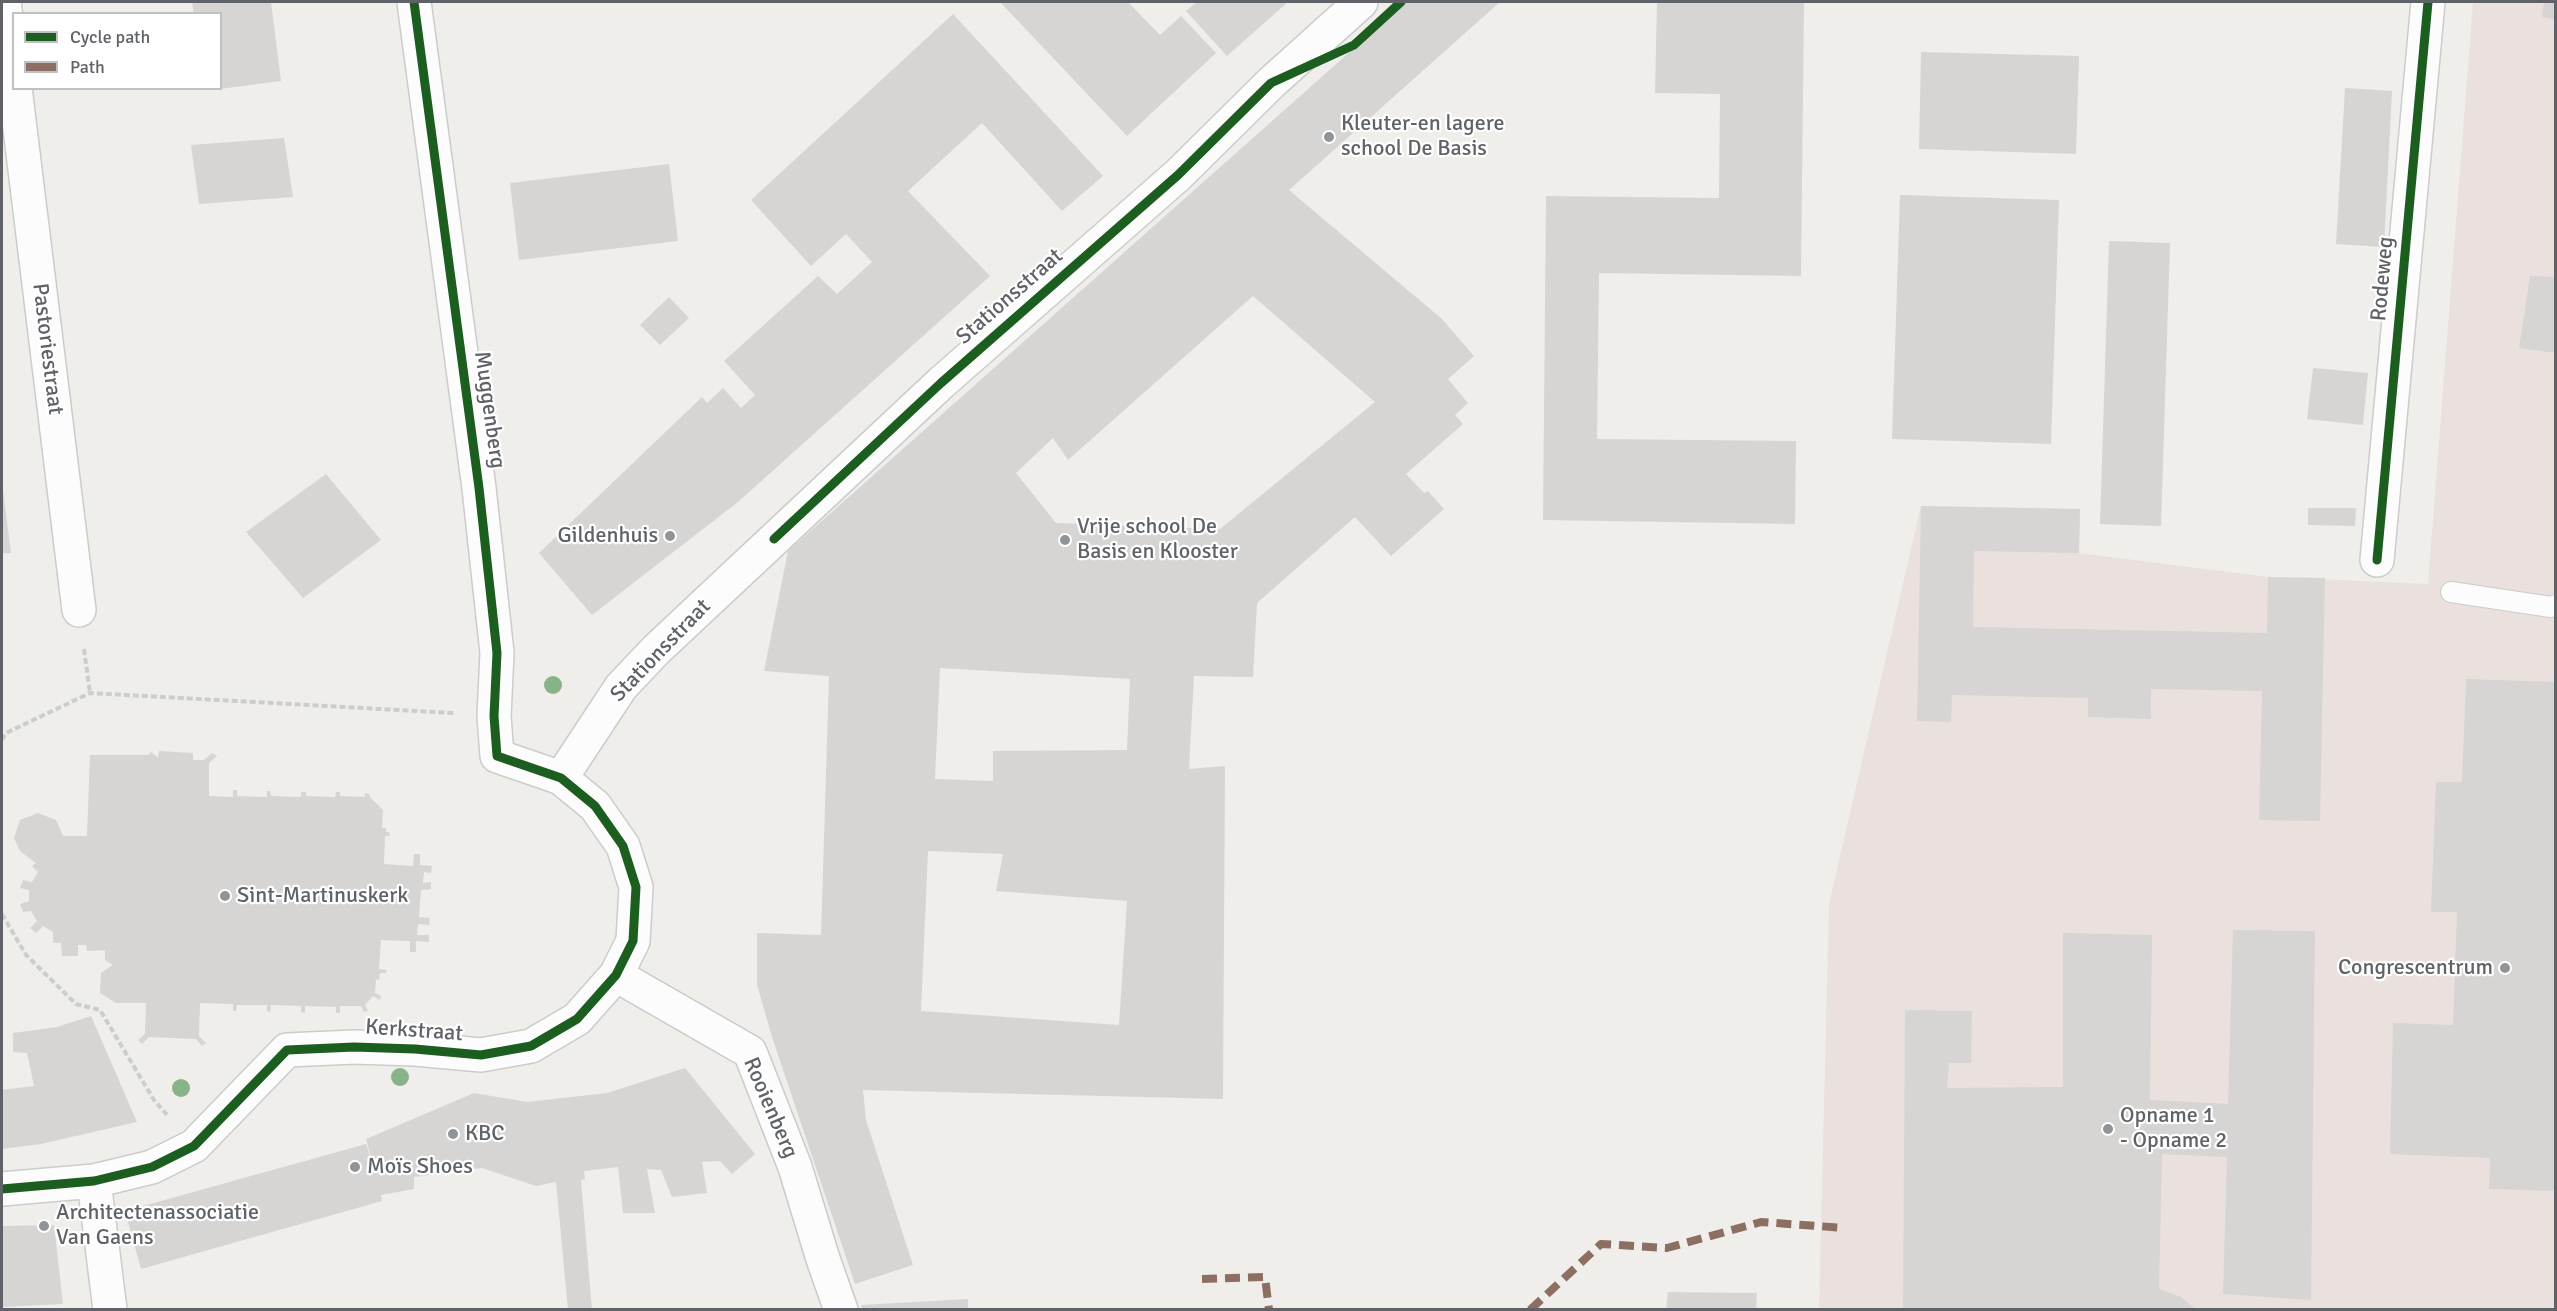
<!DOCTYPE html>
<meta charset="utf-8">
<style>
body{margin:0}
#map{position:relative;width:2557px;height:1311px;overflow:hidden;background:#efeeea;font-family:Signika,sans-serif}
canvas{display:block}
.frame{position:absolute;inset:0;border:3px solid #5f6368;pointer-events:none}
.legend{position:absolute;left:12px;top:12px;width:210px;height:78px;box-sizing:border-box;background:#fff;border:2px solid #bfc1c3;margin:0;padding:8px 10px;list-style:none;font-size:18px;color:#5f6368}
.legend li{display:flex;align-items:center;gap:12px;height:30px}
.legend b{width:30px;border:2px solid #bfc1c3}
</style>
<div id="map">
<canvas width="2557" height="1311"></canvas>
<div class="frame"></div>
<ul class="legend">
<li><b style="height:8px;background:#1b5e20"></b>Cycle path</li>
<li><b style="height:8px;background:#8d6e63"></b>Path</li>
</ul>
</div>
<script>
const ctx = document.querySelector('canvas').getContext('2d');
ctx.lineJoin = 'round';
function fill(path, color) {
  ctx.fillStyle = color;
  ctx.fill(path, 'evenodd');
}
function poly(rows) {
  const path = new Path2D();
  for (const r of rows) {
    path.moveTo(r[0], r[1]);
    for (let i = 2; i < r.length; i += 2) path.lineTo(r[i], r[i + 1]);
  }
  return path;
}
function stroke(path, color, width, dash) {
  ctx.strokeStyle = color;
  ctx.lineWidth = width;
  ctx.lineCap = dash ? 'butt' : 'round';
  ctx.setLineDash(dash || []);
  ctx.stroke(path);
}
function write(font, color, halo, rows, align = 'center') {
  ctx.font = font + ' Signika,sans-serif';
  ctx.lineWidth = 4.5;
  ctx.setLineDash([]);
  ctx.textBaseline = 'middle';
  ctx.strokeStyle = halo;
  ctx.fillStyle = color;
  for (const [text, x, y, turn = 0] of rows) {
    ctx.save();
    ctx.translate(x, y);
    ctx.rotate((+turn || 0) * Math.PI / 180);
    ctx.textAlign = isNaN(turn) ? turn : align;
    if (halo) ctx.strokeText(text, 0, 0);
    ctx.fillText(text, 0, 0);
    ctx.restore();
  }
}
const medical = poly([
 [2473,2,2555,2,2555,1309,1819,1310,1829,904,1921,506,2080,509,2079,553,2268,577,2428,584]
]);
const building = poly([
 [192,2,271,2,281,81,220,89,220,14,194,14],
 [1000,2,1128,2,1160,35,1181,16,1216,53,1127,136],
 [1197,2,1288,2,1227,56,1186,11],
 [1406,2,1500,2,1289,190,1442,319,1474,356,1448,379,1468,403,1455,415,1463,424,1406,474,1424,493,1428,491,1444,509,1391,556,1355,517,1257,603,1253,677,1194,676,1189,769,1225,766,1223,1099,863,1090,866,1120,913,1265,855,1284,772,1037,757,985,757,933,821,935,829,676,764,671,788,551],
 [1253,296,1375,402,1220,529,1056,523,1016,473,1053,438,1068,460],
 [940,668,1130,679,1127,750,993,751,993,781,935,779],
 [928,851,1003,854,996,891,1127,901,1119,1025,921,1011],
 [1657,2,1804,2,1801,276,1599,273,1597,439,1796,441,1795,524,1543,520,1546,196,1719,198,1720,94,1655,93],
 [2544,2,2556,2,2556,20,2542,17],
 [953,14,1103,176,1062,211,982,123,908,191,990,276,738,502,592,615,539,553,702,397,707,403,723,388,741,408,755,395,724,361,818,276,837,294,872,262,846,234,811,266,751,200],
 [1921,52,2079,56,2076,154,1919,149],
 [2345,88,2392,91,2384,247,2336,244],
 [284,138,293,197,199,204,191,145],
 [669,164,678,241,519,260,510,183],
 [1900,195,2059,200,2051,444,1892,439],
 [2109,241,2170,243,2161,526,2100,524],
 [2530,276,2556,277,2556,353,2519,348],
 [669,297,689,318,660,345,640,325],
 [2313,368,2368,373,2363,425,2307,419],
 [326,474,381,540,303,598,246,532],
 [2,483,11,553,2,553],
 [1921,506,2080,509,2079,553,1974,551,1973,627,2267,633,2268,577,2325,578,2320,821,2259,820,2262,691,2151,689,2151,719,2088,717,2088,698,1952,695,1951,722,1917,721],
 [2308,508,2356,508,2355,526,2308,525],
 [2466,679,2556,682,2556,1191,2489,1189,2490,1158,2390,1154,2393,1023,2453,1025,2457,912,2431,912,2436,782,2462,782],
 [159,751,193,753,193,760,204,760,212,753,217,756,209,763,209,796,233,797,233,790,237,790,237,796,267,797,267,791,270,791,271,796,301,797,301,792,306,792,306,796,335,797,336,792,340,792,340,796,365,797,365,793,369,794,370,797,383,810,382,828,386,828,386,832,389,832,390,836,385,836,384,864,413,866,414,854,420,854,420,865,432,866,431,873,424,872,423,883,431,882,431,889,421,890,419,917,430,918,429,925,418,924,417,935,429,935,429,942,416,941,416,952,410,952,410,941,381,940,379,969,387,970,386,973,380,973,379,980,376,979,375,993,381,996,380,1000,373,996,365,1005,368,1011,364,1012,361,1006,340,1006,340,1013,336,1013,336,1007,305,1006,305,1013,301,1012,301,1006,271,1005,270,1012,267,1011,267,1005,237,1005,236,1011,233,1011,233,1004,200,1003,199,1036,206,1043,202,1046,196,1039,149,1037,142,1044,138,1040,145,1034,146,1003,116,1003,100,993,101,973,113,965,105,960,105,950,87,951,86,945,78,945,78,956,62,956,61,943,53,943,53,932,43,926,36,933,30,928,37,921,31,911,23,912,20,904,29,901,29,890,20,888,23,880,32,882,38,872,32,866,36,863,20,851,14,838,20,820,38,813,56,820,63,836,87,836,90,755,148,755,151,752,158,758],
 [2233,930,2315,931,2311,1300,2223,1294,2227,1157,2162,1154,2159,1289,2181,1297,2196,1310,1903,1310,1905,1010,1972,1011,1971,1063,1949,1063,1947,1088,2063,1087,2063,933,2152,935,2150,1100,2228,1104],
 [91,1016,137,1122,41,1144,2,1149,2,1090,34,1086,27,1053,13,1052,13,1033,57,1027],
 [685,1068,755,1154,732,1174,720,1161,702,1162,707,1193,672,1197,661,1170,647,1169,655,1213,623,1213,618,1167,584,1171,585,1179,581,1180,592,1310,568,1310,556,1182,536,1186,482,1168,414,1177,414,1189,381,1195,382,1201,141,1269,125,1211,366,1144,375,1171,366,1139,474,1093,527,1102,607,1093],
 [54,1225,63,1304,2,1307,2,1226],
 [1668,1292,1757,1293,1756,1310,1666,1310],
 [968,1299,968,1310,863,1310,861,1305]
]);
const path = poly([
 [84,649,90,693],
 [2,740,6,733,90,693,454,713],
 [2,914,26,955,76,1004,100,1010,154,1100,168,1116]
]);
const lane = poly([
 [2451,592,2551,607,2556,605]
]);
const street = poly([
 [4,2,14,78],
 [15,88,79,610],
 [2377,560,2428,2],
 [561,778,621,687,656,650,941,383,1178,175,1271,83,1361,2],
 [94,1181,110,1310],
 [2,1189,94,1181,152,1167,194,1146,287,1050,354,1047,415,1049,481,1055,531,1046,577,1019,616,975,633,941,636,887,623,846,595,806,561,778,497,756,494,716,497,653,479,488,414,2]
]);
const secondary = poly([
 [616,975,750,1052,795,1167,823,1259,841,1310]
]);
const quiet = poly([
 [1202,1279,1265,1277,1269,1310],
 [1530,1310,1601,1244,1667,1248,1761,1222,1845,1228]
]);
const cycleway = poly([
 [774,539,941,383,1178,175,1271,83,1354,45,1401,2],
 [2377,560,2428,2],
 [2,1189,94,1181,152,1167,194,1146,287,1050,354,1047,415,1049,481,1055,531,1046,577,1019,616,975,633,941,636,887,623,846,595,806,561,778,497,756,494,716,497,653,479,488,414,2]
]);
const trees = [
 [553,685],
 [400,1077],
 [181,1088]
];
const markers = [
 [1329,137,6,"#919496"],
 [670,536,6,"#919496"],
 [1065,540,6,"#919496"],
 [225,896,6,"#919496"],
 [2505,968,6,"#919496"],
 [2108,1129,6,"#919496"],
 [453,1134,6,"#919496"],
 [355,1167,6,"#919496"],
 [44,1226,6,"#919496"]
];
const poiNames = [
 ["Kleuter-en lagere",1341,124],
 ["school De Basis",1341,149],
 ["Vrije school De",1077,527],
 ["Basis en Klooster",1077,552],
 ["Gildenhuis",658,536,"right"],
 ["Sint-Martinuskerk",237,896],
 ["Congrescentrum",2493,968,"right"],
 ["Opname 1",2120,1116],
 ["- Opname 2",2120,1141],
 ["KBC",465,1134],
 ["Moïs Shoes",367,1167],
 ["Architectenassociatie",56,1213],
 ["Van Gaens",56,1238]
];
const streetNames = [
 ["Rodeweg",2383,279,-85],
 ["Stationsstraat",1010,297,-41],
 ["Pastoriestraat",47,349,83],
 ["Muggenberg",489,410,82],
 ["Stationsstraat",661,651,-46],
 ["Kerkstraat",414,1031,4],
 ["Rooienberg",770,1108,67]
];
fill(medical, '#eae0de');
fill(building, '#d6d5d3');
stroke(lane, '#cbcccc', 22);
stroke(street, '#cbcccc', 36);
stroke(secondary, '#cacacb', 36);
stroke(path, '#cacfcc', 4, [6, 3]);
stroke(lane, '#fdfcfc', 20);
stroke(street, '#fdfcfc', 33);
stroke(secondary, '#fdfcfc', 33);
stroke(quiet, '#8d6e63', 8, [15, 8]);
stroke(cycleway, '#1b5e20', 9);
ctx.fillStyle = '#88b388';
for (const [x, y] of trees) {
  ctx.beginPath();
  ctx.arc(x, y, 9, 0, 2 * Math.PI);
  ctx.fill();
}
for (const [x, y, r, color] of markers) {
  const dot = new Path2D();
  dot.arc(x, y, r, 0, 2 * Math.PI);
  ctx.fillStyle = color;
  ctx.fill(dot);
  stroke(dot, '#fff', 2);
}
write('22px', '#5f6368', '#fff', poiNames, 'left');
write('22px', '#5f6368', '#fff', streetNames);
</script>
